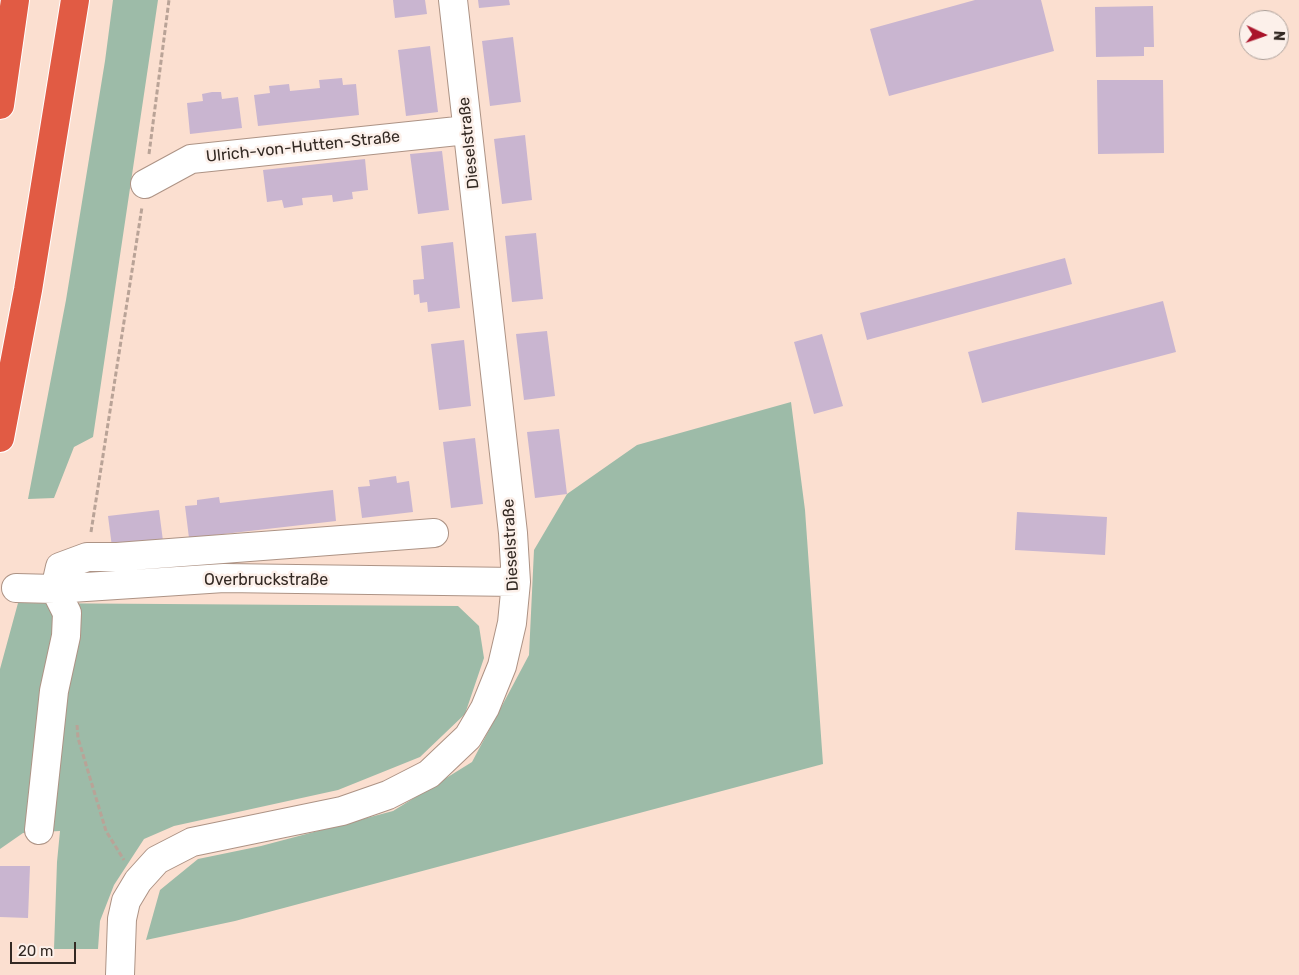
<!DOCTYPE html>
<meta charset="utf-8">
<style>
body{margin:0}
#map{position:relative;width:1299px;height:975px;overflow:hidden;background:#fbdfd0;font-family:Rubik,sans-serif}
canvas{display:block}
.north{position:absolute;left:1239px;top:10px;width:50px;height:50px;box-sizing:border-box;background:#fcf0ea;border:1px solid #aca09a;border-radius:50%;rotate:93deg;font-size:14px;font-weight:700;line-height:20px;text-align:center;color:#332923}
.north::after{content:'';display:block;margin:auto;width:18px;height:22px;background:#aa142a;clip-path:polygon(50% 0,100% 100%,50% 72%,0 100%)}
.scale{position:absolute;left:10px;top:942px;width:66px;height:22px;box-sizing:border-box;border:2px solid #332923;border-top:0;padding-left:6px;font-size:15px;line-height:18px;white-space:nowrap;color:#332923;-webkit-text-stroke:4px #fcf0ea;paint-order:stroke}
</style>
<div id="map">
<canvas width="1299" height="975"></canvas>
<div class="north">N</div>
<div class="scale">20 m</div>
</div>
<script>
const ctx = document.querySelector('canvas').getContext('2d');
ctx.lineJoin = 'round';
function fill(path, color) {
  ctx.fillStyle = color;
  ctx.fill(path, 'evenodd');
}
function poly(rows) {
  const path = new Path2D();
  for (const r of rows) {
    path.moveTo(r[0], r[1]);
    for (let i = 2; i < r.length; i += 2) path.lineTo(r[i], r[i + 1]);
  }
  return path;
}
function stroke(path, color, width, dash) {
  ctx.strokeStyle = color;
  ctx.lineWidth = width;
  ctx.lineCap = dash ? 'butt' : 'round';
  ctx.setLineDash(dash || []);
  ctx.stroke(path);
}
function write(font, color, halo, rows, align = 'center') {
  ctx.font = font + ' Rubik,sans-serif';
  ctx.lineWidth = 5;
  ctx.setLineDash([]);
  ctx.textBaseline = 'middle';
  ctx.strokeStyle = halo;
  ctx.fillStyle = color;
  for (const [text, x, y, turn = 0] of rows) {
    ctx.save();
    ctx.translate(x, y);
    ctx.rotate((+turn || 0) * Math.PI / 180);
    ctx.textAlign = isNaN(turn) ? turn : align;
    if (halo) ctx.strokeText(text, 0, 0);
    ctx.fillText(text, 0, 0);
    ctx.restore();
  }
}
const forest = poly([
 [113,0,158,0,93,437,74,447,54,498,28,499,66,300,105,61],
 [791,402,805,510,823,764,235,921,146,940,160,890,198,859,261,846,393,811,472,762,529,655,534,550,567,494,637,445],
 [18,603,458,606,479,626,484,658,465,714,420,757,338,790,174,826,144,839,114,885,100,921,98,949,54,949,57,862,60,831,23,833,0,849,0,669]
]);
const building = poly([
 [393,0,425,0,427,14,395,18],
 [478,0,509,0,510,5,479,8],
 [975,0,1041,0,1054,51,889,96,870,29],
 [1153,6,1154,47,1144,47,1144,56,1096,57,1095,7],
 [513,37,521,102,490,106,482,41],
 [430,46,438,112,406,116,398,50],
 [342,78,343,85,356,84,359,115,258,126,254,95,270,93,269,86,289,84,290,91,320,88,319,80],
 [1097,80,1163,80,1164,153,1098,154],
 [212,92,221,92,222,99,238,97,242,128,190,134,187,103,203,101,202,94],
 [525,135,532,200,502,204,494,139],
 [442,151,449,210,418,214,410,154],
 [365,159,368,190,352,192,353,199,333,202,332,195,302,198,303,205,284,208,282,200,267,202,263,170],
 [536,233,543,299,512,302,505,236],
 [453,242,460,308,428,312,427,302,420,303,419,294,414,295,413,280,424,279,421,246],
 [1065,258,1072,284,867,340,860,313],
 [1163,301,1176,352,982,403,968,352],
 [547,331,555,396,524,400,516,334],
 [822,334,843,406,814,414,794,342],
 [464,340,471,406,439,410,431,344],
 [559,429,567,494,535,498,527,432],
 [475,438,483,504,451,508,443,442],
 [396,476,397,483,409,481,413,512,362,518,358,487,370,486,369,480],
 [333,490,336,521,189,538,185,506,197,505,197,500,219,497,220,503],
 [159,510,163,541,112,547,108,516],
 [1017,512,1107,517,1105,555,1015,550],
 [0,866,30,866,28,918,0,917]
]);
const path = poly([
 [149,154,169,0],
 [91,532,142,207],
 [77,725,78,738,106,831,124,860]
]);
const minor = poly([
 [145,184,191,159,467,130],
 [16,588,55,589,224,578,516,582],
 [39,830,54,691,66,636,67,613,55,589,60,567,87,557,117,557,434,533],
 [120,975,122,919,126,901,138,881,157,860,192,842,342,811,388,795,429,774,468,737,485,708,502,666,512,623,516,582,513,533,453,0]
]);
const highway = poly([
 [0,105,15,0],
 [0,438,28,290,75,0]
]);
const streetNames = [
 ["Dieselstraße",469,143,-96],
 ["Ulrich-von-Hutten-Straße",303,147,-6],
 ["Dieselstraße",511,545,-93],
 ["Overbruckstraße",266,580]
];
fill(forest, '#9dbba8');
fill(building, '#c9b5d0');
stroke(minor, '#ad9385', 30);
stroke(highway, '#fff', 30);
stroke(path, '#b9a397', 3, [5, 2.5]);
stroke(minor, '#fff', 28);
stroke(highway, '#e15b44', 28);
write('16px', '#332923', '#fcf0ea', streetNames);
</script>
